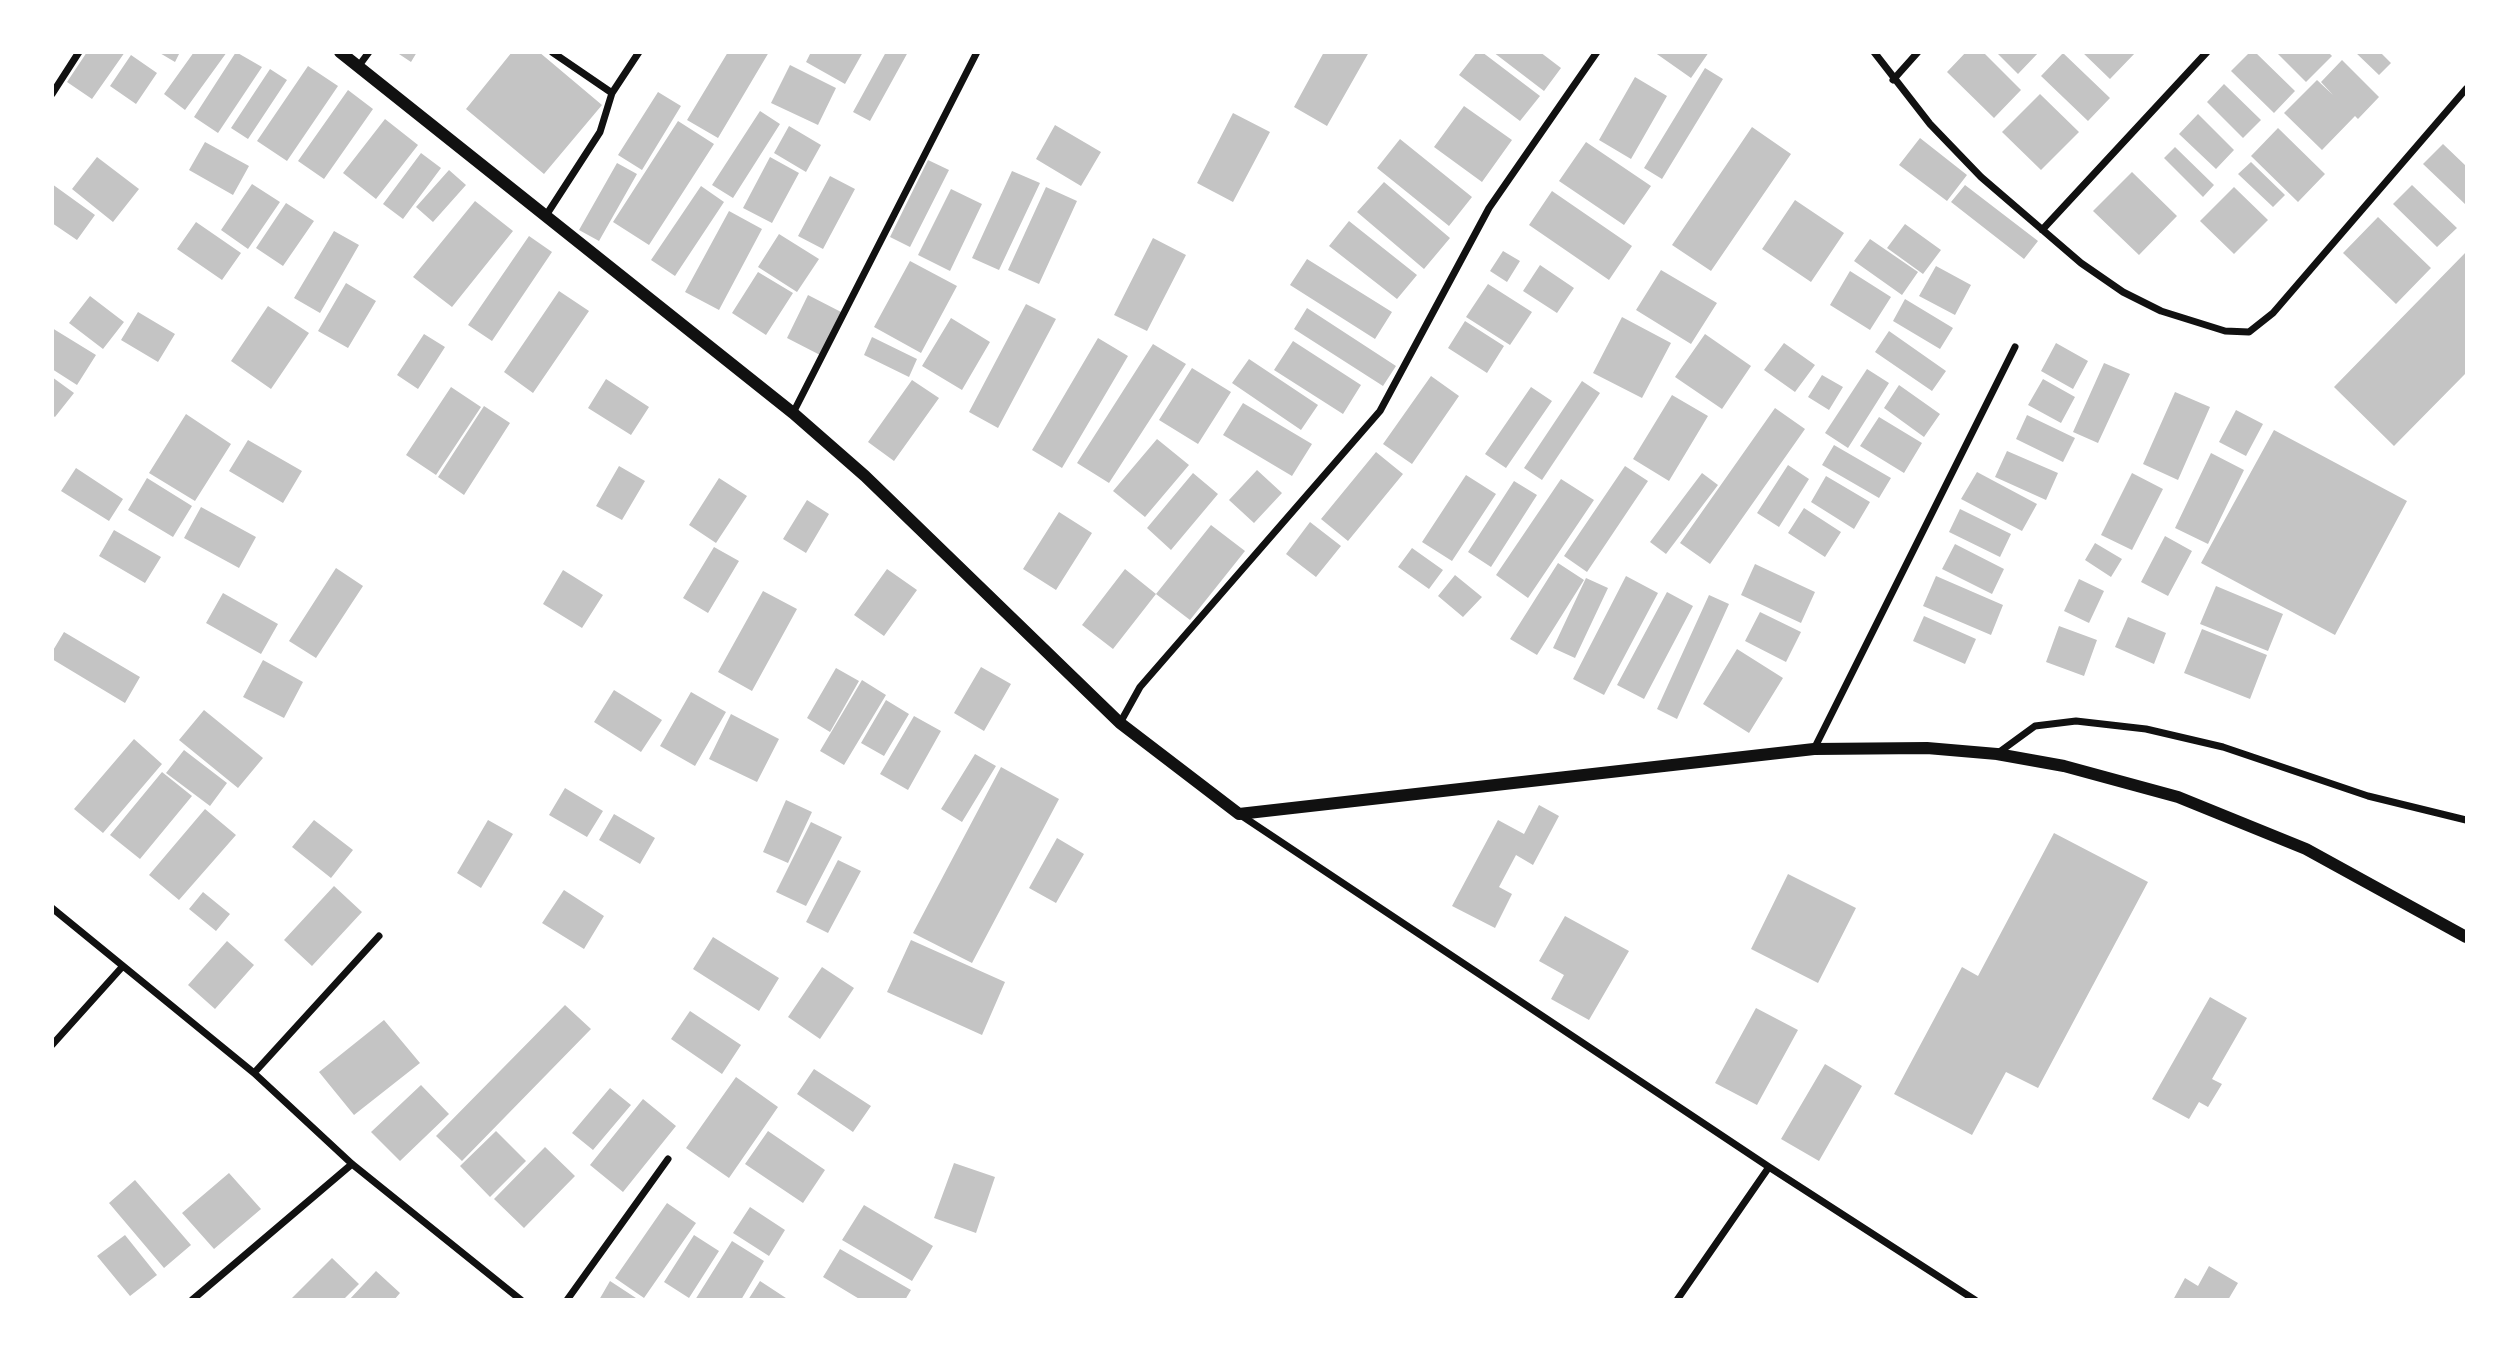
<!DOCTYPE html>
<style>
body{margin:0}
#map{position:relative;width:2519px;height:1352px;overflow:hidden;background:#fff;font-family:"DejaVu Sans",sans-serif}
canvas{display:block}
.frame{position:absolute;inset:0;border:54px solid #fff;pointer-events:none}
</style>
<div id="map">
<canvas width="2519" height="1352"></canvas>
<div class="frame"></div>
</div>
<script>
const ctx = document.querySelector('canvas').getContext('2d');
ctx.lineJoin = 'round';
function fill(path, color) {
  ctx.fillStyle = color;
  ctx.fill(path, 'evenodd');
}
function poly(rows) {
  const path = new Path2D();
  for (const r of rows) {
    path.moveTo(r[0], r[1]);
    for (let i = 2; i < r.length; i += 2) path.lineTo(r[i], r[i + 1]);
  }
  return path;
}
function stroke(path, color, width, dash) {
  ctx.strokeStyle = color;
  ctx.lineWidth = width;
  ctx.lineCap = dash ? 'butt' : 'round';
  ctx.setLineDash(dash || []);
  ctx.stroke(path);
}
const building = poly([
 [87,52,125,52,92,99,67,82],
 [158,52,180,52,175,62],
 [194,52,227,52,185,110,164,94],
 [236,52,262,67,218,133,194,117],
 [396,52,417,52,411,62],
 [512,52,539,52,602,105,544,174,466,109],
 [728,52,769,52,718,138,687,120],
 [811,52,863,52,845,84,806,62],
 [886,52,908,52,870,121,853,112],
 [1324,52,1369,52,1327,126,1294,107],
 [1477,52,1482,52,1540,96,1520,121,1459,75],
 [1493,52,1540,52,1561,68,1544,91],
 [1654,52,1709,52,1691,78],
 [1966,52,1983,52,2021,90,1994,118,1947,72],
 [1996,52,2039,52,2018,74],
 [2082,52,2136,52,2110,79],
 [2250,52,2255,52,2295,91,2274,113,2231,71],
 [2276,52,2328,52,2332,56,2306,82],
 [2355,52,2380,52,2391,63,2379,75],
 [2063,53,2110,98,2088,121,2041,76],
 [131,55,157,73,136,104,110,86],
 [2342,60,2379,97,2358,119,2355,116,2322,150,2284,113,2317,80,2333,95,2321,82],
 [790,65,836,88,818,125,771,103],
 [308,66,338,86,287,161,257,141],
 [1705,68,1723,79,1662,179,1644,168],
 [270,69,287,80,248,139,231,128],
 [1635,77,1667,96,1631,159,1599,140],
 [2224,84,2261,120,2243,138,2207,102],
 [348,90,373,109,324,179,298,161],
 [658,92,681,106,642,170,618,155],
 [2040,94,2079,132,2041,170,2002,132],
 [1464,106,1512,140,1482,182,1434,147],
 [760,111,780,124,733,198,712,185],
 [1233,113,1270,132,1233,202,1197,183],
 [2198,114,2234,150,2216,169,2179,134],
 [385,119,418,145,376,199,343,173],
 [678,121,714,144,649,245,613,222],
 [1055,125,1101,152,1081,186,1036,159],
 [789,126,821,145,806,172,774,153],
 [1752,127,1791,154,1711,271,1672,245],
 [2278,128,2325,174,2298,202,2251,156],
 [1920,138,1967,175,1947,201,1899,165],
 [1400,139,1472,197,1449,226,1377,168],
 [205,142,249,166,233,195,189,170],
 [1586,142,1651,186,1624,225,1559,181],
 [2443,144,2466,166,2466,205,2423,164],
 [2175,147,2214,185,2203,197,2164,158],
 [421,153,441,168,403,219,383,204],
 [97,157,139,189,113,222,72,189],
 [770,157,799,173,772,223,743,208],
 [928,160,949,170,910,247,890,237],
 [2251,162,2285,195,2273,207,2238,174],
 [617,163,637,174,599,241,579,230],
 [449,170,466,185,433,222,416,207],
 [1012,171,1040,183,999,270,972,258],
 [2132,172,2177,216,2139,255,2093,211],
 [830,176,855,189,823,249,798,236],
 [1384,182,1450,238,1424,269,1357,212],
 [52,184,95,215,77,240,52,223],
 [252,184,280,202,248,249,221,230],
 [1965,185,2038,241,2024,259,1951,202],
 [2412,185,2457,228,2437,247,2393,204],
 [701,186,724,202,675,276,651,260],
 [1046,187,1077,201,1039,284,1008,270],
 [2234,187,2268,220,2234,254,2200,221],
 [951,189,982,204,950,271,918,255],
 [1552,191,1632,246,1609,280,1529,225],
 [1795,200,1844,233,1811,282,1762,249],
 [475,201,513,231,452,307,413,277],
 [286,203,314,221,283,266,256,248],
 [729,211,762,229,719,310,685,292],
 [2378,217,2431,268,2396,304,2343,253],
 [1349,221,1417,275,1397,299,1329,246],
 [196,222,241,253,222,280,177,249],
 [1905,224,1941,250,1923,274,1887,248],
 [334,231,359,245,320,313,294,298],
 [779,234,819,259,797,292,758,267],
 [529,236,552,252,492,341,468,325],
 [1153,238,1186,255,1147,331,1114,315],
 [1870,239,1918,272,1902,295,1854,261],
 [1503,251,1520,261,1507,282,1490,271],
 [2466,252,2466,373,2394,446,2334,387],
 [1307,259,1392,312,1375,339,1290,285],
 [910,261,957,286,921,353,874,327],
 [1540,265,1574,288,1557,313,1523,291],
 [1936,266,1971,285,1955,315,1919,296],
 [1661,270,1717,303,1691,344,1636,310],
 [1850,271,1891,297,1870,330,1830,305],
 [758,272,793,293,766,335,732,313],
 [346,283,376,301,348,348,318,331],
 [1488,284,1532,312,1510,345,1466,317],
 [559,291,589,311,533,393,504,372],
 [808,295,843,313,822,356,787,338],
 [90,296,124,322,103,349,69,323],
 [1905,299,1953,328,1940,349,1893,321],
 [1026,304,1056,319,998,428,969,412],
 [268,306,309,333,271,389,231,361],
 [1307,308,1396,366,1383,386,1294,329],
 [138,312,175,334,158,362,121,340],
 [1622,317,1671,343,1642,398,1593,373],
 [951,318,990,342,962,390,922,366],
 [1465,321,1504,346,1487,373,1448,348],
 [52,328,96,355,77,385,52,369],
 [1889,331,1946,371,1932,391,1875,352],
 [424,334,445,347,418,389,397,375],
 [1705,334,1751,366,1722,409,1675,377],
 [872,337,917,359,909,377,864,355],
 [1098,338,1128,356,1062,468,1032,450],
 [1293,341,1361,385,1343,414,1274,370],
 [1784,343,1815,365,1795,392,1764,370],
 [2056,343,2088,361,2073,389,2041,371],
 [1153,344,1186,364,1109,483,1077,463],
 [1249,359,1318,405,1301,430,1232,383],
 [2104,363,2130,374,2098,443,2073,432],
 [1192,368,1231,392,1198,444,1159,420],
 [1867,369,1889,383,1848,448,1825,433],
 [1822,375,1843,387,1829,410,1808,397],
 [1431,376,1459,396,1412,464,1383,444],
 [52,377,74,393,55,417,52,415],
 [606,379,649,407,631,435,588,408],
 [2043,379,2075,397,2061,423,2028,405],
 [912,380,939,398,894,461,868,442],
 [1582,381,1600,393,1542,480,1524,468],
 [1899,385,1940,414,1924,437,1884,408],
 [451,387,481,407,436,475,406,455],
 [1531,387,1552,401,1506,468,1485,454],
 [2175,392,2210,407,2178,480,2143,464],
 [1672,395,1708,416,1669,481,1633,459],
 [1243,403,1312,444,1292,476,1223,435],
 [484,406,510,423,464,495,438,477],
 [1775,408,1805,429,1710,564,1680,543],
 [2236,410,2263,424,2246,456,2219,442],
 [186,414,231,444,195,501,149,473],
 [2027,415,2075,438,2063,462,2016,439],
 [1879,417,1922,443,1904,473,1860,446],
 [2274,430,2407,501,2335,635,2201,563],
 [1157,439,1189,465,1145,517,1113,491],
 [248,440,302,471,283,503,229,471],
 [1834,445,1891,478,1879,498,1822,465],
 [2007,451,2058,473,2046,500,1995,477],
 [1376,452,1403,474,1348,541,1321,519],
 [2211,453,2244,470,2208,544,2175,528],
 [1788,465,1809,479,1779,527,1757,513],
 [619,466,645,481,622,520,596,506],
 [1625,466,1648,481,1587,572,1564,556],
 [76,468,123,499,109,521,61,491],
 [1257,470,1282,493,1254,523,1229,500],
 [1977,472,2037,504,2022,531,1961,499],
 [1193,473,1218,494,1171,550,1147,528],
 [1702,473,1718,485,1666,554,1650,542],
 [2132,473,2163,489,2132,550,2101,535],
 [1466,475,1496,494,1452,561,1422,542],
 [1826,476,1870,502,1854,529,1811,502],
 [147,478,192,506,173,537,128,510],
 [719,478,747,496,716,543,689,525],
 [1561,479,1594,500,1528,598,1496,575],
 [1514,481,1537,495,1491,567,1468,552],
 [807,500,829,514,806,553,783,539],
 [201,507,256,537,239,568,184,538],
 [1804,508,1841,532,1825,557,1788,533],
 [1960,509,2011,534,2000,557,1949,532],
 [1059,512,1092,533,1056,590,1023,569],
 [1310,522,1341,546,1316,577,1286,554],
 [1211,525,1245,551,1190,620,1156,594,1113,649,1082,625,1125,569,1156,594],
 [114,530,161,557,145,583,99,556],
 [2165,536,2192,551,2168,596,2141,582],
 [2095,543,2122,559,2111,577,2085,560],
 [1955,544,2004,569,1992,594,1942,569],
 [714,547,739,561,708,613,683,598],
 [1412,548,1443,570,1429,589,1398,567],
 [1558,563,1584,580,1537,655,1510,639],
 [1755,564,1815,592,1801,623,1741,595],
 [336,568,363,586,316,658,289,641],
 [887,569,917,590,884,636,854,615],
 [563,570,603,595,582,628,543,604],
 [1455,575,1482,597,1463,617,1438,596],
 [1626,576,1658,593,1604,695,1573,679],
 [1936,576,2003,605,1991,635,1923,606],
 [1586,578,1608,588,1575,658,1553,648],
 [2079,579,2104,591,2089,623,2064,611],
 [2216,586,2283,614,2268,651,2200,624],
 [763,591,797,609,752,691,718,672],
 [1667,592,1693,606,1644,699,1617,685],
 [223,593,278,624,261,654,206,623],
 [1709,595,1729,604,1677,719,1657,709],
 [1760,612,1801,632,1786,662,1745,641],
 [1924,616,1976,639,1965,664,1913,641],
 [2128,617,2166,633,2154,664,2115,647],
 [2059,626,2097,640,2084,676,2046,662],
 [2202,629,2267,655,2250,699,2184,673],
 [64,632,140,677,125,703,52,659,52,652],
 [1737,649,1783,678,1749,733,1703,704],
 [263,660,303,682,284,718,243,697],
 [981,667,1011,684,984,731,954,713],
 [836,668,859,681,830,732,807,718],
 [862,680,886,695,844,765,820,751],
 [614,690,662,720,641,752,594,722],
 [691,692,726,712,695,766,660,746],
 [886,700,909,714,884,756,861,743],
 [204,710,263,758,238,788,179,740],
 [731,714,779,739,757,782,709,759],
 [914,716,941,731,908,790,880,774],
 [134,739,162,764,103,833,74,809],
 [184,750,227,783,210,806,166,773],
 [975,754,996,766,962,822,941,809],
 [1001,767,1059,799,972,963,913,933],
 [162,772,192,796,140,859,110,835],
 [565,788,603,811,587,837,549,815],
 [786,800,812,812,788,863,763,852],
 [1539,805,1559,816,1533,865,1516,855,1499,887,1512,894,1495,928,1452,906,1498,820,1524,834],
 [205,809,236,835,179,900,149,875],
 [614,814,655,838,640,864,599,840],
 [314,820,353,850,331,878,292,847],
 [488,820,513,834,481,888,457,873],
 [811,822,842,837,806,906,776,892],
 [2054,833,2148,882,2038,1088,2006,1072,1972,1135,1894,1094,1962,967,1978,976],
 [1057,838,1084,854,1056,903,1029,888],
 [838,860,861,871,828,933,806,922],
 [1788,874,1856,908,1818,983,1751,949],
 [334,886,362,912,312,966,284,940],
 [564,890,604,916,584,949,542,923],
 [203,892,230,914,216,931,189,909],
 [1565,916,1629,951,1589,1020,1551,999,1564,975,1539,961],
 [713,937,779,978,759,1011,693,969],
 [911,940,1005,982,982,1035,887,992],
 [227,941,254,965,215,1009,188,985],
 [822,967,854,988,820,1039,788,1017],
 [2210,997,2247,1018,2212,1079,2222,1084,2208,1107,2199,1102,2189,1119,2152,1099],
 [565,1005,591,1029,462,1161,436,1136],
 [1756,1008,1798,1030,1757,1105,1715,1083],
 [690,1011,741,1045,722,1074,671,1039],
 [384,1020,420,1063,354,1115,319,1072],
 [1825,1064,1862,1086,1819,1161,1781,1139],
 [814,1069,871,1106,853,1132,797,1094],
 [736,1077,778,1107,729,1178,686,1148],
 [421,1085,449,1114,400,1161,371,1132],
 [610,1088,631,1105,593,1150,572,1133],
 [643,1099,676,1126,623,1192,590,1165],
 [496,1131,526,1161,490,1197,460,1166],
 [768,1131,825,1170,803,1203,745,1164],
 [545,1147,575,1176,524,1228,494,1199],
 [954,1163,995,1177,976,1233,934,1218],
 [229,1173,261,1209,214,1249,182,1213],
 [135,1180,191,1245,164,1268,109,1203],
 [667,1203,696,1223,644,1298,615,1278],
 [864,1205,933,1246,912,1281,842,1240],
 [750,1207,785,1230,769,1256,733,1233],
 [125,1235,157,1275,130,1296,97,1256],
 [694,1235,719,1251,689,1298,664,1282],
 [732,1241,764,1261,741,1300,695,1300],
 [840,1249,911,1290,905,1300,861,1300,823,1277],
 [332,1258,359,1284,343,1300,290,1300],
 [2209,1266,2238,1283,2228,1300,2173,1300,2185,1278,2198,1286],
 [376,1271,400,1293,394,1300,349,1300],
 [610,1281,639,1300,599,1300],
 [760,1281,789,1300,748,1300]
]);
const minor = poly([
 [552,52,612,93],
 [1874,52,1930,124,1981,177,2081,263,2123,292,2161,311,2225,331,2249,332,2273,313,2466,89],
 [358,67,369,52],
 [1893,80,1918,52],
 [52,94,79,52],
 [545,217,600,132,612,93,639,52],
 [2042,230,2207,52],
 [793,413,977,52],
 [1120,723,1140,687,1380,411,1489,208,1597,52],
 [1814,749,2015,347],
 [1998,753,2035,726,2076,721,2146,729,2223,747,2368,796,2466,820],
 [1239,814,1769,1167,1975,1300],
 [52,908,254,1073,352,1164,521,1300],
 [52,1045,123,966],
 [254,1073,379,936],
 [192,1300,352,1164],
 [567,1300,668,1159],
 [1677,1300,1769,1167]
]);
const tertiary = poly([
 [340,52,793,413,865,476,1120,723,1239,814,1814,749,1927,748,1997,754,2064,766,2178,797,2306,849,2466,937]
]);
fill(building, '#c4c4c4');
stroke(minor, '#111', 7);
stroke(tertiary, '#111', 12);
</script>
